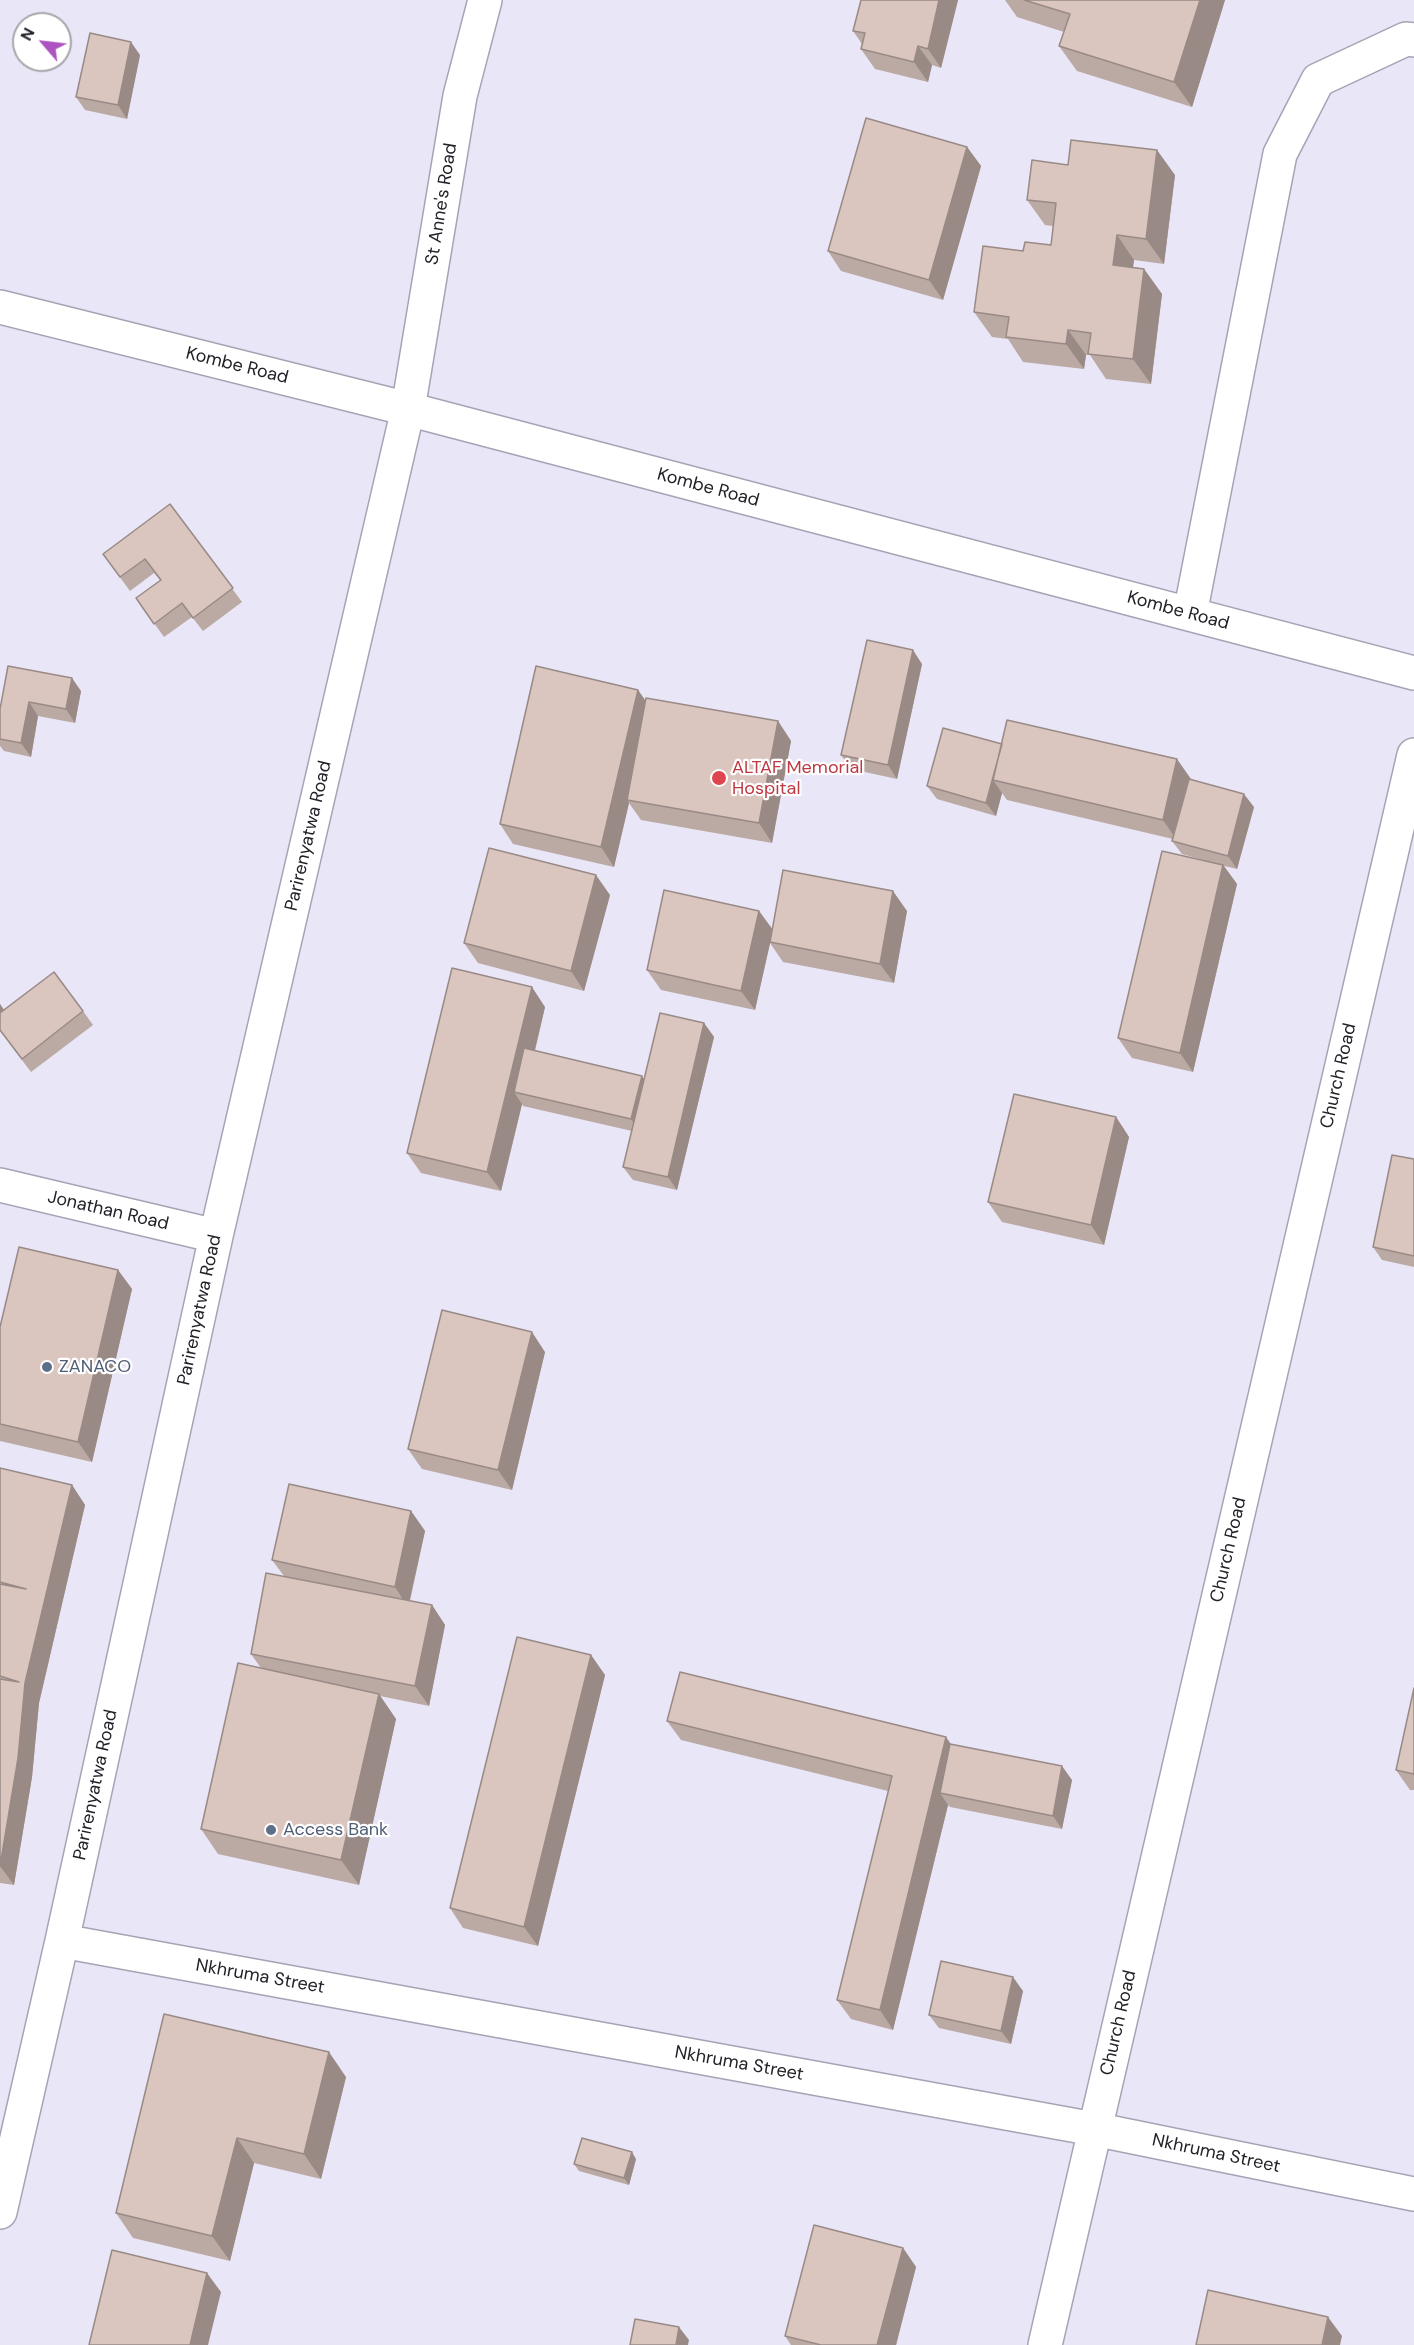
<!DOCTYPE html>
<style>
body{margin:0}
#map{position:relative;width:1414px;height:2345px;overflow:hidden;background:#e9e6f8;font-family:"DM Sans",sans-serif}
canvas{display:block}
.north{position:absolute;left:12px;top:12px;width:60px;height:60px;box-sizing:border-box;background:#fff;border:2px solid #a7a6a9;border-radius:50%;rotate:298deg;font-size:16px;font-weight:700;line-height:24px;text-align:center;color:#222128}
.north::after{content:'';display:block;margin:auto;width:21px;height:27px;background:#ad54c0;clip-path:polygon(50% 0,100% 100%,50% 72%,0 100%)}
</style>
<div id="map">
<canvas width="1414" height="2345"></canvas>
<div class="north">N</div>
</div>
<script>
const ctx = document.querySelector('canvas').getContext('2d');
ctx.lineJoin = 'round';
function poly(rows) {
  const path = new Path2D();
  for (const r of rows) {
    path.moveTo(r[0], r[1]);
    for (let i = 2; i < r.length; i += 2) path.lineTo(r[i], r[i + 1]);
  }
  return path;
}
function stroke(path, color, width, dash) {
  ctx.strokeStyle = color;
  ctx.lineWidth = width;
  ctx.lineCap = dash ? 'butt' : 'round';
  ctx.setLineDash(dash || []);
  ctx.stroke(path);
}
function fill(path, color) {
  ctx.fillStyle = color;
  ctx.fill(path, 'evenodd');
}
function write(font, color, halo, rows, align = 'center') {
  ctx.font = font + ' "DM Sans",sans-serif';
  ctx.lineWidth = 4.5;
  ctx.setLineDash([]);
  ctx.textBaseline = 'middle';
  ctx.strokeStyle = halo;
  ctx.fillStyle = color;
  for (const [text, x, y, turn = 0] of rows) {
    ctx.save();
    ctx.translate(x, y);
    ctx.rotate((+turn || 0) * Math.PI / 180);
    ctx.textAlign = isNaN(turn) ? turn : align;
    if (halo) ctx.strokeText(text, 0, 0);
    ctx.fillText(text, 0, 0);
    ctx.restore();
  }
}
const minor = poly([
 [0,307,408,409,1414,673],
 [1190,614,1280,154,1318,80,1406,39,1414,40],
 [0,1185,216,1236],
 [62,1941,1094,2129,1414,2194],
 [0,2212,62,1941,216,1236,408,409,460,96,485,0],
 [1045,2345,1414,755]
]);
const wall = poly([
 [861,0,958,0,941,68,932,65,928,82,875,69,861,49,862,44,853,31],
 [1005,0,1225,0,1192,107,1077,71,1059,46,1064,32,1017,17],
 [140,55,127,119,85,110,76,97],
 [967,147,981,166,943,300,841,271,828,251],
 [1068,165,1175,175,1164,264,1134,260,1133,267,1144,269,1162,294,1151,384,1106,379,1090,355,1086,355,1084,369,1023,362,1008,339,992,337,974,312,1023,251,1051,245,1053,226,1045,225,1027,200],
 [170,504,242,602,203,631,192,617,164,637,136,598,160,580,154,573,130,591,103,554],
 [922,664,897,779,851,769,841,755],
 [638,690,645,700,778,721,791,741,772,843,641,820,629,803,614,867,513,844,500,824],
 [81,691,75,723,38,716,31,757,4,751,0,746,0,709],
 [1002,744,1191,779,1190,780,1254,807,1237,869,1224,866,1237,884,1193,1072,1132,1058,1118,1038,1206,861,1182,854,1172,841,1173,839,1007,800,1002,793,996,816,937,799,927,786],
 [610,895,584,991,478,963,464,943],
 [759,911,772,929,907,911,894,983,783,962,770,943,755,1010,661,990,647,970],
 [0,1004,4,1010,83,1011,93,1025,31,1072,0,1031],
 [545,1007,535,1051,644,1079,704,1023,714,1037,677,1190,633,1180,623,1167,632,1131,523,1106,522,1104,501,1191,421,1173,407,1153],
 [1116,1117,1129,1137,1104,1245,1002,1222,988,1202],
 [1414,1159,1414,1267,1382,1260,1373,1247],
 [118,1270,132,1289,92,1462,0,1441,0,1327],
 [545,1352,512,1490,422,1469,408,1449],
 [0,1468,72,1485,85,1505,39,1703,32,1777,14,1885,0,1883],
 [411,1511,425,1531,410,1601,432,1605,445,1625,429,1706,380,1696,396,1719,359,1885,218,1854,201,1829,261,1668,251,1654,284,1576,272,1560],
 [591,1655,605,1675,538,1946,463,1928,450,1908],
 [1414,1688,1414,1790,1410,1790,1396,1770],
 [667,1721,950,1744,1072,1780,1062,1829,950,1807,948,1805,893,2030,851,2019,837,2000,888,1791,681,1740],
 [1023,1991,1011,2044,939,2028,929,2015],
 [164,2014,346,2077,321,2179,254,2163,230,2261,133,2238,116,2213],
 [636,2159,629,2185,579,2171,574,2164],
 [903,2248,916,2267,896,2345,791,2345,785,2336]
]);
const shadedWall = poly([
 [939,0,958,0,941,68,928,49],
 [1200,0,1225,0,1192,107,1174,82],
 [131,42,140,55,127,119,118,105],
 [918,46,932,65,928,82,914,62],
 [967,147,981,166,943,300,929,280],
 [1157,150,1175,175,1164,264,1146,239],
 [1117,235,1134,260,1130,290,1113,265],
 [1144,269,1162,294,1151,384,1133,359],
 [1068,330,1086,355,1084,369,1066,344],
 [913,650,922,664,897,779,888,765],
 [72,678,81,691,75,723,66,709],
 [638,690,651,709,627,800,629,803,614,867,601,847],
 [29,702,38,716,31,757,21,743],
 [778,721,791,741,772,843,759,823],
 [1002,745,993,780,1002,793,996,816,986,803],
 [1177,759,1191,779,1176,839,1163,820],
 [1244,794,1254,807,1237,869,1228,856],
 [1223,865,1237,884,1193,1072,1180,1053],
 [596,875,610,895,584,991,571,971],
 [893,891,907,911,894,983,880,964],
 [759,911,773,930,755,1010,741,991],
 [532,987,545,1007,524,1095,514,1092,522,1104,501,1191,487,1172],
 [0,1004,4,1010,0,1020],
 [704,1023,714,1037,677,1190,668,1177],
 [642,1076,651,1090,641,1133,631,1119],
 [1116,1117,1129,1137,1104,1245,1091,1225],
 [118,1270,132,1289,92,1462,78,1442],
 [532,1332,545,1352,512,1490,498,1470],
 [72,1485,85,1505,39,1703,32,1777,14,1885,0,1866,25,1683],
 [411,1511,425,1531,408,1607,395,1587],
 [432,1605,445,1625,429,1706,415,1686],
 [591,1655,605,1675,538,1946,524,1927],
 [379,1694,396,1719,359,1885,341,1860],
 [946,1737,960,1757,940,1793,948,1805,893,2030,880,2010],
 [1062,1766,1072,1780,1062,1829,1053,1816],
 [1013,1977,1023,1991,1011,2044,1001,2031],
 [329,2052,346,2077,321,2179,304,2154],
 [237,2138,254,2163,230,2261,212,2236],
 [632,2152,636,2159,629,2185,624,2178],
 [903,2248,916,2267,896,2345,877,2345],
 [207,2273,221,2292,208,2345,190,2345],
 [1328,2317,1342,2336,1340,2345,1322,2345],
 [679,2327,689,2340,688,2345,676,2345]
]);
const building = poly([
 [861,0,939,0,928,49,918,46,914,62,861,49,865,33,853,31,861,0],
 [1024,0,1200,0,1174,82,1059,46,1070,14,1024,0],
 [90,33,131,42,118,105,76,97,90,33],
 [866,118,967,147,929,280,828,251,866,118],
 [1071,140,1157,150,1146,239,1117,235,1113,265,1144,269,1133,359,1088,354,1091,333,1068,330,1066,344,1006,337,1009,317,974,312,983,246,1023,251,1025,242,1051,245,1056,203,1027,200,1032,160,1068,165,1071,140],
 [170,504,233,588,193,618,182,603,154,624,136,598,161,580,145,559,120,577,103,554,170,504],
 [867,640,913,650,888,765,841,755,867,640],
 [8,666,72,678,66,709,29,702,21,743,0,739,0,709,8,666],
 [536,666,638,690,601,847,500,824,536,666],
 [646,698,778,721,759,823,627,800,646,698],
 [1007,720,1177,759,1163,820,993,780,1007,720],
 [943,728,1002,744,986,803,927,786,943,728],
 [1189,779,1244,794,1228,856,1172,841,1189,779],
 [489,848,596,875,571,971,464,943,489,848],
 [1162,851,1223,865,1180,1053,1118,1038,1162,851],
 [783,870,893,891,880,964,770,942,783,870],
 [664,890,759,911,741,991,647,970,664,890],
 [452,968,532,987,487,1172,407,1153,452,968],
 [54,972,83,1011,22,1059,0,1030,0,1013,54,972],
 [660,1013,704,1023,668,1177,623,1167,660,1013],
 [524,1048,642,1076,631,1119,514,1092,524,1048],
 [1014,1094,1116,1117,1091,1225,988,1202,1014,1094],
 [1392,1155,1414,1159,1414,1256,1373,1247,1392,1155],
 [19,1247,118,1270,78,1442,0,1424,0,1327,19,1247],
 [442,1310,532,1332,498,1470,408,1449,442,1310],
 [0,1468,72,1485,25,1683,18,1758,0,1866,0,1679,19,1682,0,1676,0,1584,26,1589,0,1582,0,1468],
 [289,1484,411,1511,395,1587,272,1560,289,1484],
 [266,1573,432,1605,415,1686,251,1654,266,1573],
 [517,1637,591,1655,524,1927,450,1908,517,1637],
 [238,1663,379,1694,341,1860,201,1829,238,1663],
 [680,1672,946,1737,880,2010,837,2000,892,1776,667,1721,680,1672],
 [1414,1688,1414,1774,1396,1770,1414,1688],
 [950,1744,1062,1766,1053,1816,940,1793,950,1744],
 [941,1961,1013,1977,1001,2031,929,2015,941,1961],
 [164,2014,329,2052,304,2154,237,2138,212,2236,116,2213,164,2014],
 [582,2138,632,2152,624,2178,574,2164,582,2138],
 [814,2225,903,2248,877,2345,821,2345,785,2336,814,2225],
 [112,2250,207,2273,190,2345,89,2345,112,2250],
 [1208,2290,1328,2317,1322,2345,1196,2345,1208,2290],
 [635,2319,679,2327,676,2345,630,2345,635,2319]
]);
const markers = [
 [719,778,8,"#e0444e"],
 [47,1367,6,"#5c6f8a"],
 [271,1830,6,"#5c6f8a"]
];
const streetNames = [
 ["St Anne's Road",442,204,-81],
 ["Kombe Road",237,366,14],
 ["Kombe Road",708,488,15],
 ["Kombe Road",1178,611,15],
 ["Parirenyatwa Road",309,836,-77],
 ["Church Road",1339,1076,-77],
 ["Jonathan Road",108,1211,13],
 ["Parirenyatwa Road",200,1310,-78],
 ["Church Road",1229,1550,-77],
 ["Parirenyatwa Road",96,1785,-78],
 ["Nkhruma Street",260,1977,10],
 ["Church Road",1119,2023,-77],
 ["Nkhruma Street",739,2064,10],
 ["Nkhruma Street",1216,2154,12]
];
const healthNames = [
 ["ALTAF Memorial",732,768],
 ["Hospital",732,789]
];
const serviceNames = [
 ["ZANACO",59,1367],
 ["Access Bank",283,1830]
];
stroke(minor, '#a6a3b4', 36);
stroke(minor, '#fff', 33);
fill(wall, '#bba9a4');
fill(shadedWall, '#998a86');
fill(building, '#dac5bf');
stroke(building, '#998a86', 1.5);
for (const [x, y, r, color] of markers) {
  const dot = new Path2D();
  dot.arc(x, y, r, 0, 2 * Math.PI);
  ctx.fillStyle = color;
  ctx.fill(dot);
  stroke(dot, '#fff', 2);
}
write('18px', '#222128', '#fff', streetNames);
write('18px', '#be3a42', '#fff', healthNames, 'left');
write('18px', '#4e5e75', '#fff', serviceNames, 'left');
</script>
